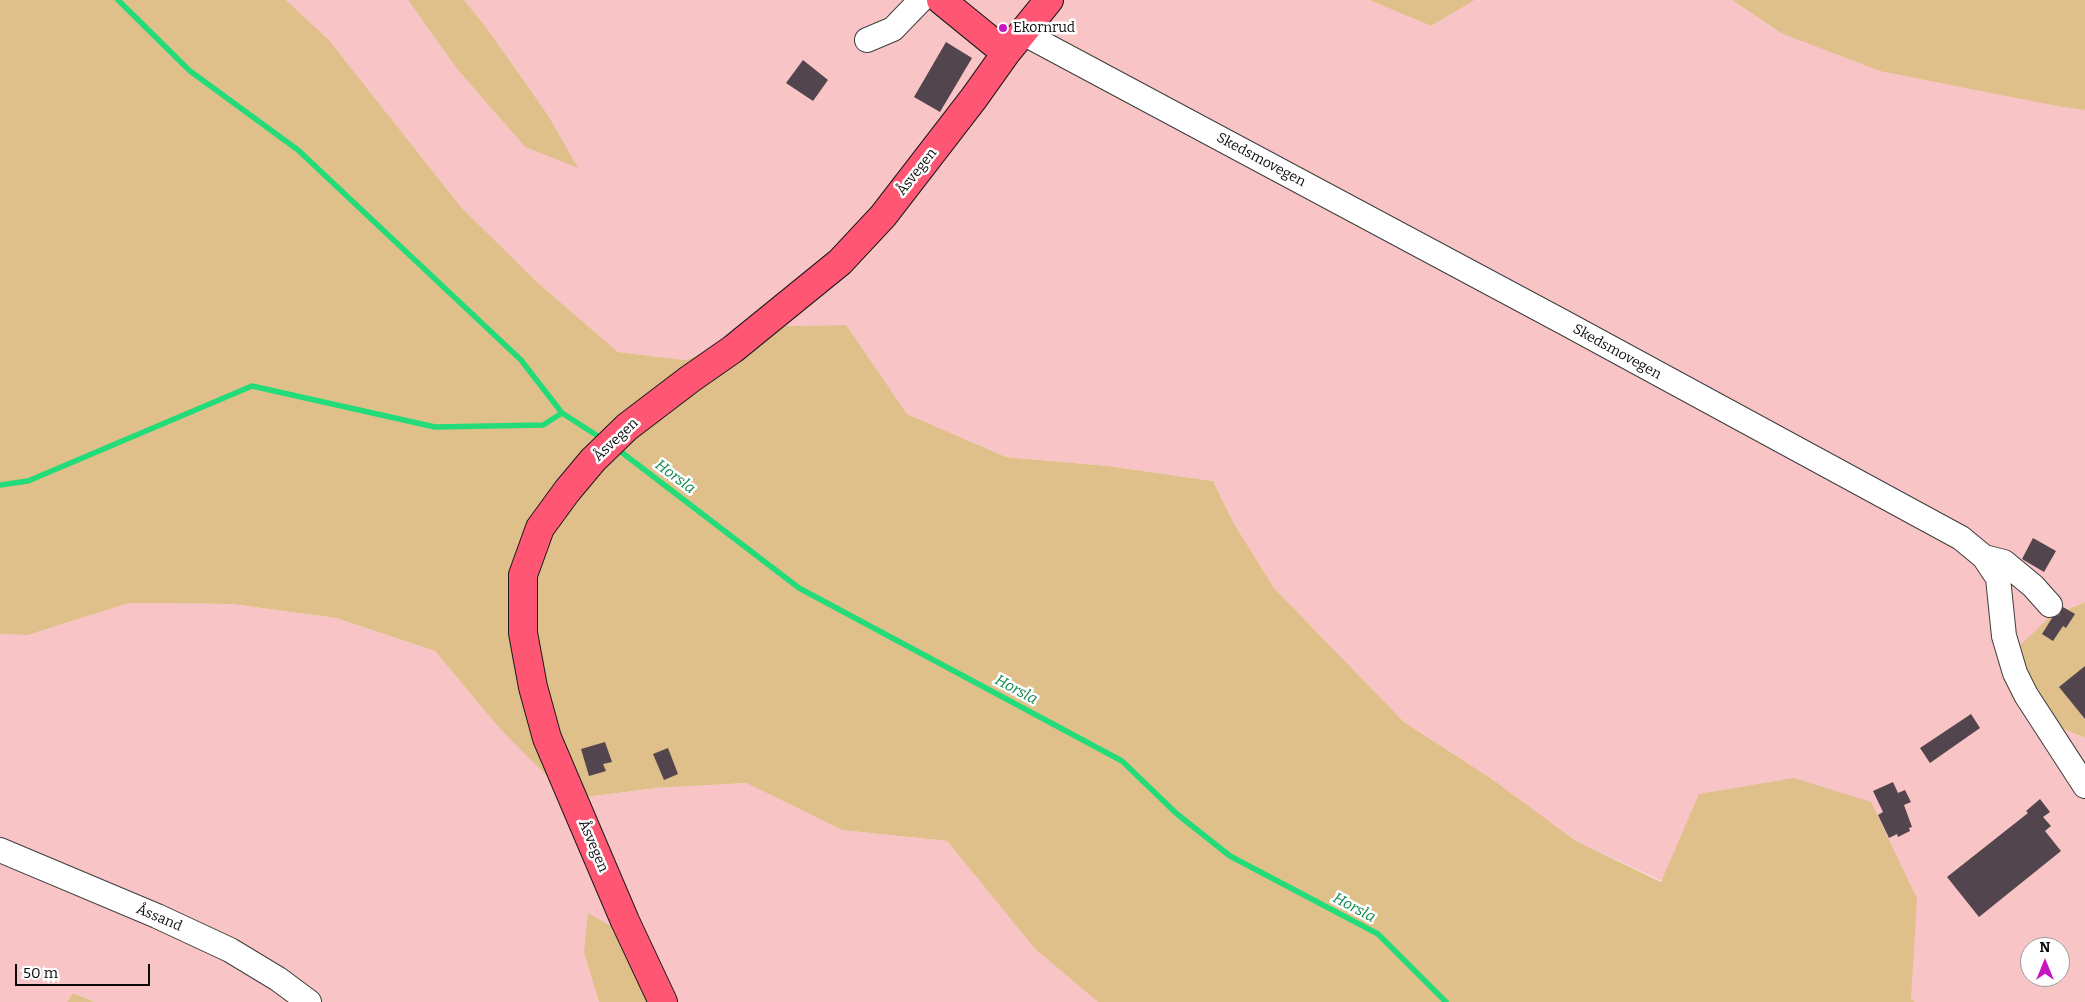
<!DOCTYPE html>
<meta charset="utf-8">
<style>
body{margin:0}
#map{position:relative;width:2085px;height:1002px;overflow:hidden;background:#ffe6ea;font-family:Bitter,serif}
canvas{display:block}
.north{position:absolute;left:2020px;top:937px;width:50px;height:50px;box-sizing:border-box;background:#fff;border:1px solid #9d9d9d;border-radius:50%;rotate:0deg;font-size:14px;font-weight:700;line-height:20px;text-align:center;color:#0a0a0a}
.north::after{content:'';display:block;margin:auto;width:18px;height:22px;background:#c615c3;clip-path:polygon(50% 0,100% 100%,50% 72%,0 100%)}
.scale{position:absolute;left:15px;top:964px;width:135px;height:22px;box-sizing:border-box;border:2px solid #0a0a0a;border-top:0;padding-left:6px;font-size:15px;line-height:18px;white-space:nowrap;color:#0a0a0a;-webkit-text-stroke:4px #fff;paint-order:stroke}
</style>
<div id="map">
<canvas width="2085" height="1002"></canvas>
<div class="north">N</div>
<div class="scale">50 m</div>
</div>
<script>
const ctx = document.querySelector('canvas').getContext('2d');
ctx.lineJoin = 'round';
function fill(path, color) {
  ctx.fillStyle = color;
  ctx.fill(path, 'evenodd');
}
function poly(rows) {
  const path = new Path2D();
  for (const r of rows) {
    path.moveTo(r[0], r[1]);
    for (let i = 2; i < r.length; i += 2) path.lineTo(r[i], r[i + 1]);
  }
  return path;
}
function stroke(path, color, width, dash) {
  ctx.strokeStyle = color;
  ctx.lineWidth = width;
  ctx.lineCap = dash ? 'butt' : 'round';
  ctx.setLineDash(dash || []);
  ctx.stroke(path);
}
function write(font, color, halo, rows, align = 'center') {
  ctx.font = font + ' Bitter,serif';
  ctx.lineWidth = 5;
  ctx.setLineDash([]);
  ctx.textBaseline = 'middle';
  ctx.strokeStyle = halo;
  ctx.fillStyle = color;
  for (const [text, x, y, turn = 0] of rows) {
    ctx.save();
    ctx.translate(x, y);
    ctx.rotate((+turn || 0) * Math.PI / 180);
    ctx.textAlign = isNaN(turn) ? turn : align;
    if (halo) ctx.strokeText(text, 0, 0);
    ctx.fillText(text, 0, 0);
    ctx.restore();
  }
}
const farmland = poly([
 [286,0,408,0,457,69,525,147,577,167,548,115,486,27,464,0,1369,0,1431,26,1475,0,1732,0,1781,33,1985,91,2062,107,2085,110,2085,602,2050,617,2047,722,2085,738,2085,1002,1915,1002,1911,998,1576,841,1492,779,1404,722,1274,588,1233,522,1213,481,1108,466,1006,457,907,414,845,325,786,326,685,360,618,352,537,282,461,207,329,40],
 [2030,947,2060,947,2060,977,2030,977],
 [129,603,232,604,336,618,435,651,500,729,571,799,657,788,746,783,842,830,947,841,1035,949,1098,1002,664,1002,584,953,599,1002,95,1002,73,993,67,1002,0,1002,0,634,28,635]
]);
const forest = poly([
 [0,0,286,0,329,40,461,207,537,282,618,352,685,360,786,326,846,325,907,414,1006,457,1108,466,1213,481,1233,522,1274,588,1404,722,1492,779,1576,841,1661,882,1699,794,1794,778,1871,802,1917,899,1911,998,1915,1002,1098,1002,1035,949,947,841,842,830,746,783,657,788,570,799,500,729,435,651,336,618,232,604,129,603,28,635,0,634],
 [408,0,464,0,486,27,548,115,578,168,525,147,457,69],
 [1369,0,1475,0,1431,26],
 [1732,0,2085,0,2085,110,2062,107,1880,71,1781,33],
 [2085,602,2085,738,2047,722,2014,651,2050,617],
 [588,913,628,936,664,1002,599,1002,584,953],
 [73,993,95,1002,67,1002]
]);
const stream = poly([
 [118,0,190,71,298,150,521,360,562,413,604,440],
 [616,448,799,588,1122,761,1177,814,1230,856,1378,934,1446,1002],
 [0,485,28,481,252,386,435,427,543,425,562,413]
]);
const building = poly([
 [946,42,972,58,940,112,914,97],
 [803,60,828,80,813,101,786,83],
 [2033,538,2056,551,2044,572,2022,559],
 [2063,607,2075,614,2066,628,2063,626,2053,641,2042,634,2052,618,2059,615],
 [2085,666,2085,719,2059,687],
 [1971,714,1980,728,1930,763,1920,748],
 [605,742,612,762,603,764,606,771,589,776,581,749],
 [668,748,678,774,664,780,653,754],
 [1893,782,1898,793,1905,790,1911,802,1904,805,1912,827,1909,828,1910,831,1898,837,1897,834,1889,838,1878,815,1883,812,1873,791],
 [2040,799,2050,812,2043,817,2051,826,2045,831,2061,851,1979,917,1947,877,2028,813,2026,811]
]);
const minor = poly([
 [1021,32,1565,323,1961,538,1984,557,1998,578,2004,636,2015,673,2026,695,2085,786],
 [867,40,893,29,921,0],
 [1984,557,2004,562,2033,586,2050,605],
 [0,850,157,916,230,950,278,979,309,1002]
]);
const major = poly([
 [941,0,1006,53],
 [663,1002,625,921,547,738,533,687,523,633,523,575,540,528,567,491,593,460,627,427,690,379,733,349,840,262,883,216,974,98,1006,53,1049,0]
]);
const markers = [
 [1003,28,5,"#c615c3"]
];
const poiNames = [
 ["Ekornrud",1013,28]
];
const streetNames = [
 ["Skedsmovegen",1261,160,28],
 ["Åsvegen",917,172,-52],
 ["Skedsmovegen",1617,352,29],
 ["Åsvegen",616,440,-43],
 ["Åsvegen",593,846,67],
 ["Åssand",159,918,23]
];
const waterNames = [
 ["Horsla",675,477,37],
 ["Horsla",1016,690,28],
 ["Horsla",1354,908,28]
];
fill(farmland, '#f8c4c5');
fill(forest, '#dfbf8a');
stroke(stream, '#24db79', 5.5);
fill(building, '#53454d');
stroke(minor, '#3d3d3d', 26);
stroke(major, '#1b1b1b', 30);
stroke(minor, '#fff', 24);
stroke(major, '#ff5674', 28);
for (const [x, y, r, color] of markers) {
  const dot = new Path2D();
  dot.arc(x, y, r, 0, 2 * Math.PI);
  ctx.fillStyle = color;
  ctx.fill(dot);
  stroke(dot, '#fff', 2);
}
write('14px', '#0a0a0a', '#fff', poiNames, 'left');
write('14px', '#0a0a0a', '#fff', streetNames);
write('italic 15px', '#0a884a', '#fff', waterNames);
</script>
